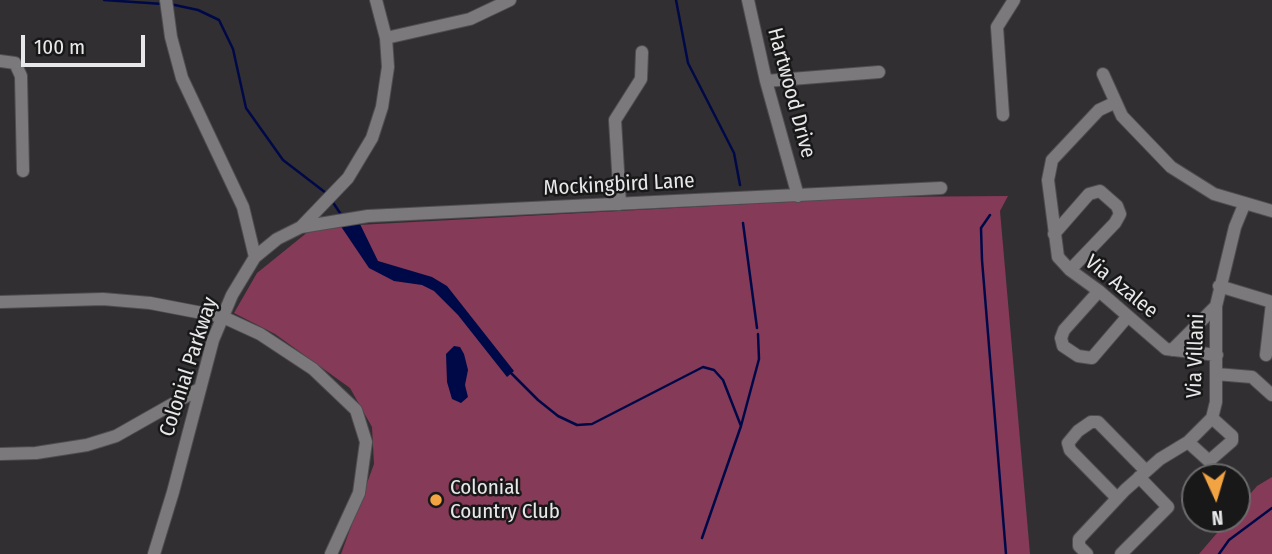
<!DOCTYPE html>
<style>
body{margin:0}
#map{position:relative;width:1272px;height:554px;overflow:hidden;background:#312f32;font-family:"Fira Sans Condensed",sans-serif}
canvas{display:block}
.north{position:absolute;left:1181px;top:463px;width:70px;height:70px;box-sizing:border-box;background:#191819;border:2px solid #6c6b6c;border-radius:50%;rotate:176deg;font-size:19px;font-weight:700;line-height:28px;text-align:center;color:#e8e7e9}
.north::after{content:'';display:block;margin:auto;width:24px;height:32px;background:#f3a442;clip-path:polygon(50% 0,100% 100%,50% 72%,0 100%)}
.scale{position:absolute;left:21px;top:35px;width:124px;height:32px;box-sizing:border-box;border:4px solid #e8e7e9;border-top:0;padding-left:9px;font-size:21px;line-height:24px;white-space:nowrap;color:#e8e7e9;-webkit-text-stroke:5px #191819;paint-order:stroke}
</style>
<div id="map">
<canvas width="1272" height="554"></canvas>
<div class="north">N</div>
<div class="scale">100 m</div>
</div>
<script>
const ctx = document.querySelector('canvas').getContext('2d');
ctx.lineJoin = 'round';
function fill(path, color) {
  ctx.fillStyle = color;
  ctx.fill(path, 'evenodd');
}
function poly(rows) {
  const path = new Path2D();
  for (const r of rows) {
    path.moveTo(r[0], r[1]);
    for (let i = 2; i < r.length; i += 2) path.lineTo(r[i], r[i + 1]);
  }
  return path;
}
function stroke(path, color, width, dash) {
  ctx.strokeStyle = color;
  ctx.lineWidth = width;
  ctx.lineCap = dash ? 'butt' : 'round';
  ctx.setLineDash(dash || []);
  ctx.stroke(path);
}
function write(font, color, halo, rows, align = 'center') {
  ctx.font = font + ' "Fira Sans Condensed",sans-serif';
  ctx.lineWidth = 5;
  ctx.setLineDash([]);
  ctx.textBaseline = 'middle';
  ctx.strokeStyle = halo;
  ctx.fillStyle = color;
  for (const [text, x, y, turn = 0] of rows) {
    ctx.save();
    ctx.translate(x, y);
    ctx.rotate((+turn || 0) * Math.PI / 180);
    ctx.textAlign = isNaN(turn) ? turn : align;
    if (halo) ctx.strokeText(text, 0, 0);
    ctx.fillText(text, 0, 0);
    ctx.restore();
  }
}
const green = poly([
 [1008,196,1000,211,1030,554,341,554,374,464,372,427,350,388,275,334,234,313,257,273,309,231,358,225,879,197],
 [1272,477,1272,554,1199,554,1229,519,1237,519,1237,509,1257,486]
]);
const water = poly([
 [360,224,378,261,432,277,447,286,514,371,507,377,458,315,434,291,422,285,394,281,369,268,340,225],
 [454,346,460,347,464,354,468,370,465,385,468,397,461,403,452,399,447,382,446,354]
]);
const stream = poly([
 [104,0,163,4],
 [676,0,688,63,734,153,740,185],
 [170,4,198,10,219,20,233,49,246,108,283,160,326,193],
 [332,201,342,216],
 [990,215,981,228,982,260,1006,554],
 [743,223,757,328],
 [509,371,538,400,558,416,577,425,592,424,703,367,714,370,723,380,741,426,702,538],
 [741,426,759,359,758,334],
 [1219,554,1229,540,1272,508]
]);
const minor = poly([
 [166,0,171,37,182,78,243,207,255,257],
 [748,0,766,81,798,196],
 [386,38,470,19,510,0],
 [0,61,15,63,21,76,23,171],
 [1103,74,1122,116,1171,167,1214,194,1272,211],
 [766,81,879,72],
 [1114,103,1099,110,1052,160,1048,180,1058,257,1070,270,1099,291,1166,349,1217,355],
 [1003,115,997,27,1014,0],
 [620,204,615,120,641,79,642,52],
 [301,227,368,216,941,188],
 [1054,234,1089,194,1100,191,1117,206,1120,214,1115,223,1070,270],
 [1219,286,1272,302],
 [1099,291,1064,330,1061,338,1063,346,1078,356,1092,358,1128,316],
 [0,302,103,299,150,303,223,317,260,334,313,369,356,410,366,442,359,493,331,554],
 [1172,350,1216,306],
 [1266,355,1272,303],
 [1216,374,1252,377,1272,395],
 [1188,442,1209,461,1232,441,1232,436,1212,418],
 [0,454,36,453,87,445,116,436,199,389],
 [1117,498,1070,450,1068,443,1078,431,1091,422,1098,422,1146,471],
 [154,554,173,492,213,340,232,295,255,257,277,239,301,227,348,178,372,138,382,107,388,67,386,38,376,0],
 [1087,554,1079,546,1079,539,1125,490,1160,459,1188,442,1212,418,1216,402,1216,306,1235,227,1244,205],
 [1121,554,1168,507,1139,477]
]);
const markers = [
 [436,500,7,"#f3a442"]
];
const streetNames = [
 ["Hartwood Drive",791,93,75],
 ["Mockingbird Lane",619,185,-3],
 ["Via Azalee",1121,287,39],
 ["Via Villani",1196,356,-88],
 ["Colonial Parkway",189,367,-72]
];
const poiNames = [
 ["Colonial",450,488],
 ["Country Club",450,512]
];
fill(green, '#853a57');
fill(water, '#000947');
stroke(stream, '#000947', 2.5);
stroke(minor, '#4f4d50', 14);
stroke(minor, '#7b797c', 12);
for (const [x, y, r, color] of markers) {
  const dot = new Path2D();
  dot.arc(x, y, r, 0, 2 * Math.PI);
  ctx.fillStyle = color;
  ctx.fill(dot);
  stroke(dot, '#191819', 2.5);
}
write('21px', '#e8e7e9', '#191819', streetNames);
write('21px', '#e8e7e9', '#191819', poiNames, 'left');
</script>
